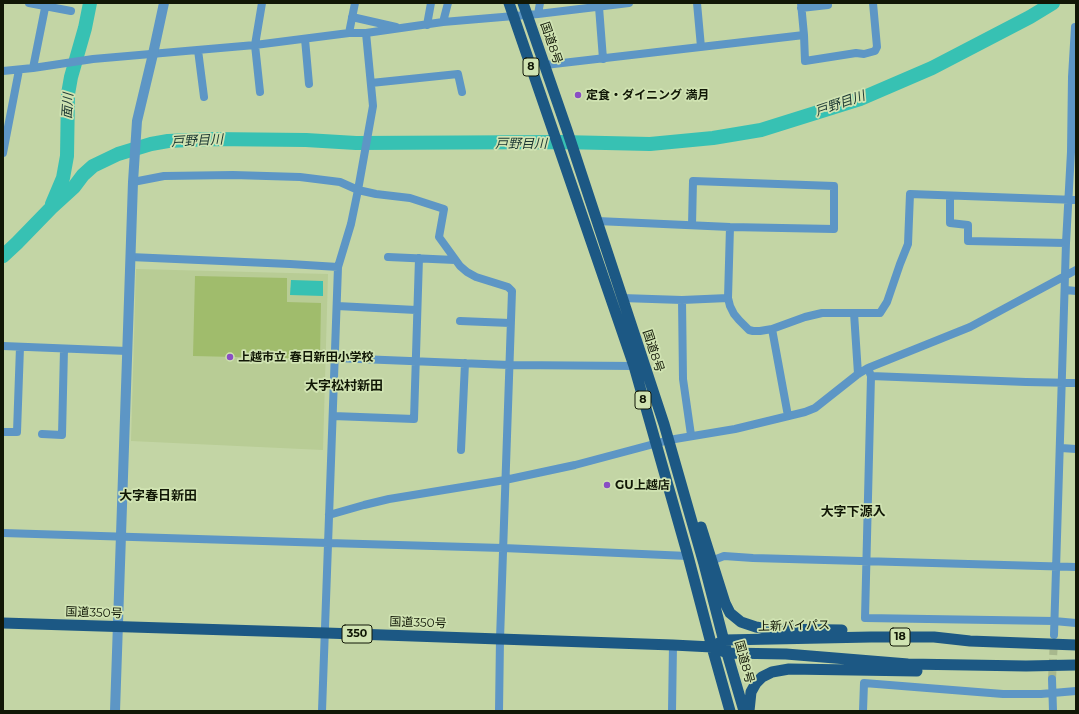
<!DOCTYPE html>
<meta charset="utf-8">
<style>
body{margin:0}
#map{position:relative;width:1079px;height:714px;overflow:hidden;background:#c3d5a5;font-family:Montserrat,sans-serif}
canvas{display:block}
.frame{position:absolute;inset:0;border:4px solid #111706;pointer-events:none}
</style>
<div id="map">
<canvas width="1079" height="714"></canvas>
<div class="frame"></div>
</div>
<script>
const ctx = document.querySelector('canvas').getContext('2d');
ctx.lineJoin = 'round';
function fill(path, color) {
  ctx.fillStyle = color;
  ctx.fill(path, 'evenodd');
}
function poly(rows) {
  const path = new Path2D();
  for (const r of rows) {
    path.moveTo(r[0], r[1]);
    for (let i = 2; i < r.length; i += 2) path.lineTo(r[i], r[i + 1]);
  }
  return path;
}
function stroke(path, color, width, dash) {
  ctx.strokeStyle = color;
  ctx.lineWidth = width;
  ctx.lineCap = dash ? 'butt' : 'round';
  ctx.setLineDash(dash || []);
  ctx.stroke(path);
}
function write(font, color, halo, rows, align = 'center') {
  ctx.font = font + ' Montserrat,"Noto Sans JP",sans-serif';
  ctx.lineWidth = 3.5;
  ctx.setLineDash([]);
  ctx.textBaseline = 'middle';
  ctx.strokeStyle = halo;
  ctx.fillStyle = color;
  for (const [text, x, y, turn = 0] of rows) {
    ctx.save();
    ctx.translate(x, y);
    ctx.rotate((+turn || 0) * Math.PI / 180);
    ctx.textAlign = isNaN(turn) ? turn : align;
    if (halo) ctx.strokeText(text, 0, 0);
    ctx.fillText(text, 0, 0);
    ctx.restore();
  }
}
const built = poly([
 [136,269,328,274,323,450,131,441]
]);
const green = poly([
 [195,276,287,278,287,302,321,303,320,359,193,356]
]);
const water = poly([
 [291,280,323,281,323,296,290,295]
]);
const river = poly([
 [52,204,63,178,67,156,68,94,71,77,85,28,90,3],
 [3,256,17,243,51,208,74,187,83,175,93,166,118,154,151,144,168,141,211,139,306,140,356,143,561,142,650,144,713,138,761,130,860,99,932,68,1030,17,1053,3]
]);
const minorTunnel = poly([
 [1052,679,1054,640]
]);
const minor = poly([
 [29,3,71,11],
 [697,3,701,47],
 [599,7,603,59],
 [801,8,828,5],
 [538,14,629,3],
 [352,17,396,27],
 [443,22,448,3],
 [427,25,431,3],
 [349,33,355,3],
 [804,35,805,61,856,53,864,54,875,51,877,47,873,3],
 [305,39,309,84],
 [198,50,204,97],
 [545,65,804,35,801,3],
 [33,68,46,3],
 [3,71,33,68,93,59,255,45,349,33,366,33,443,22,538,14,540,3],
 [371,83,458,74,462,92],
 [260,92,255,45,262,3],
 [3,153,19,70],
 [133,182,164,176,233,175,300,177,340,182,358,190,376,194,410,198,444,209,439,237,460,266,467,272,476,277,508,287,512,291,500,639,499,711],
 [950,196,950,223,968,225,968,241,1066,243],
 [597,221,730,227,834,229,834,186,693,181,692,225],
 [130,257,290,264,338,267],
 [388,257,455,260],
 [1066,290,1076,291],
 [622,298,682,300,728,298,730,227],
 [728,298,730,306,734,314,739,320,749,330,753,331,760,331,772,329,805,317,822,313,854,313],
 [682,300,683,379,691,435],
 [337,306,416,310],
 [460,321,510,323],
 [772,329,788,416],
 [3,346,127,351],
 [335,358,509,365,634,366],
 [868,368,871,376,865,618,1054,621,1076,623],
 [858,374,854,313,880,313,887,302,900,264,908,244,910,194,1076,200],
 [871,376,1026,382,1076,383],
 [333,416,414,419,419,258],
 [3,432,17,432,20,347],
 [42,434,62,435,64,349],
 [1061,448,1076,449],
 [461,450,465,363],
 [329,515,364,505,389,499,505,480,575,465,669,440,735,429,805,412,815,408,858,374,868,368,970,327,1076,270],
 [3,533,328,543,503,548,688,556],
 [706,563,724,556,753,558,1076,567],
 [1054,635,1066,243,1071,152,1072,77,1075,27],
 [1052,679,1053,711],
 [322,711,338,267,351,224,358,190,373,106,366,33],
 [672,711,673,645],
 [863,711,864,683,1003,694,1041,694,1076,691]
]);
const tertiary = poly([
 [115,711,133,182,137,121,153,54,164,3]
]);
const trunk = poly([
 [509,3,634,366,688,556,712,647,730,711],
 [523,3,567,130,664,424,704,564,727,653,744,711],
 [701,527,725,603,730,613,741,622,756,627,767,629,842,630],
 [3,623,326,633,673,645,712,647,727,653,786,654,908,664,1026,666,1076,665],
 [719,643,724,640,871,637,934,637,970,641,1076,645],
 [749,711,751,692,756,683,762,677,772,672,789,669,917,671]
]);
const markers = [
 [578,95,4,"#8a4ec4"],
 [230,357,4,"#8a4ec4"],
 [607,485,4,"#8a4ec4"]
];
const shields = [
 [531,67,16],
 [643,400,16],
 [357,634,30],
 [900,637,20]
];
const shieldNames = [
 ["8",531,67],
 ["8",643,400],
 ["350",357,634],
 ["18",900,637]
];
const streetNames = [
 ["国道8号",551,43,71],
 ["国道8号",653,351,72],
 ["国道350号",94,613,2],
 ["国道350号",418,623,2],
 ["上新バイパス",794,626,-1],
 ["国道8号",744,662,75]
];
const poiNames = [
 ["定食・ダイニング 満月",586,95],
 ["上越市立 春日新田小学校",238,357],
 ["GU上越店",615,485]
];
const waterNames = [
 ["戸野目川",840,104,-19],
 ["面川",68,106,-86],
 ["戸野目川",197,141,-3],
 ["戸野目川",521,144]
];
const neighbourhoodNames = [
 ["大字松村新田",344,386],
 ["大字春日新田",158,496],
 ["大字下源入",853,512]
];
fill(built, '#b8cc95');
fill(green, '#a0bc6c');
fill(water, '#37c1b3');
stroke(river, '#37c1b3', 14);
stroke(minorTunnel, '#a8b88d', 8, [8, 4]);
stroke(minor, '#5d96c5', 8);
stroke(tertiary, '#5d96c5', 10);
stroke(trunk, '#1c5884', 11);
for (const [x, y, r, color] of markers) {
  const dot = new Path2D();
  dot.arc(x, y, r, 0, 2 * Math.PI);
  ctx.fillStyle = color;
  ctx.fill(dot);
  stroke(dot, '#d0e3b2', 1.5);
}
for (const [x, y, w] of shields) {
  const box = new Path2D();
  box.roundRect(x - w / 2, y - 9, w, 18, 3);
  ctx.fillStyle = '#d0e3b2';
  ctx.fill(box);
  stroke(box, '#111706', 1);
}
write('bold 11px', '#111706', null, shieldNames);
write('12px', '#111706', '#d0e3b2', streetNames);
write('bold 12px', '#111706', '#d0e3b2', poiNames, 'left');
write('italic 13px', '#1a3632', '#d0e3b2', waterNames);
write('bold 13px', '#111706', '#d0e3b2', neighbourhoodNames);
</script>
